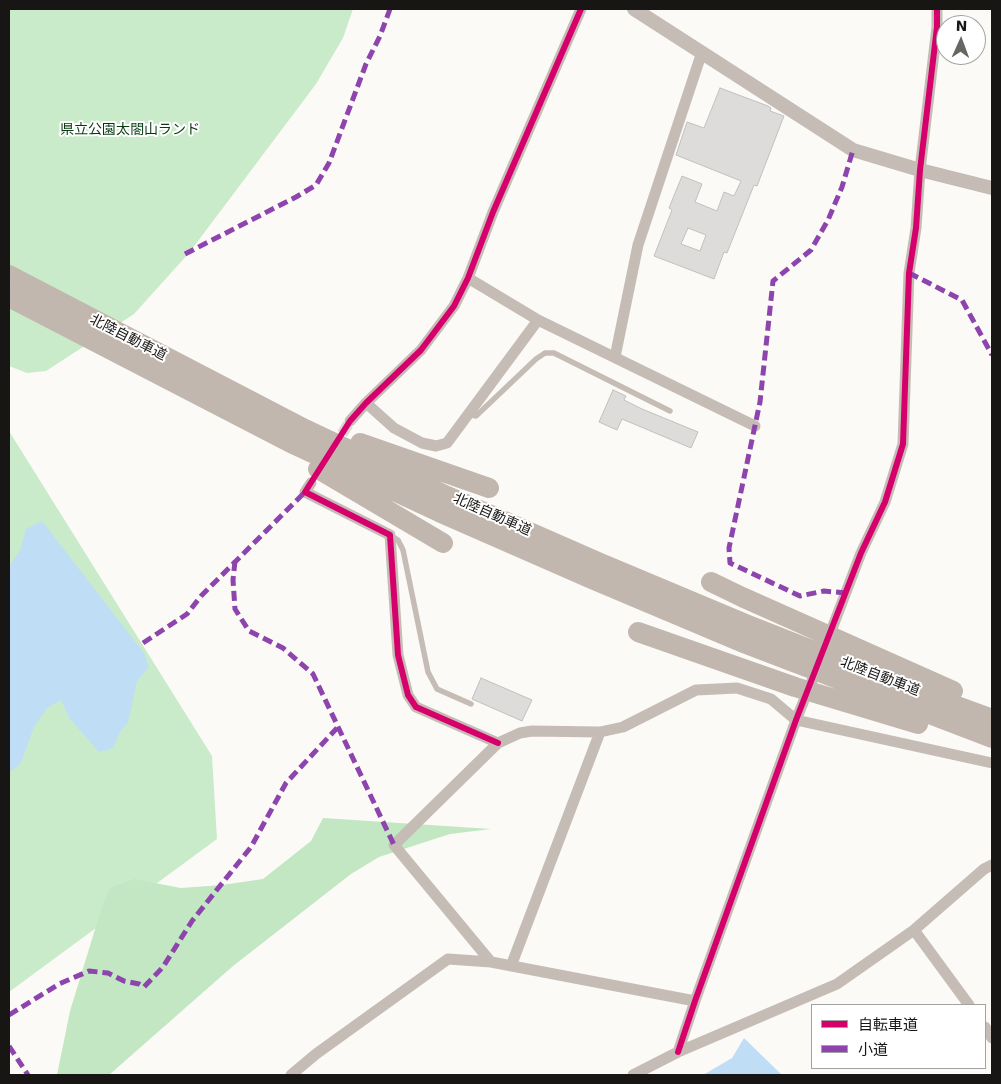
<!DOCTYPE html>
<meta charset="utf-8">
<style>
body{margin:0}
#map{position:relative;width:1001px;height:1084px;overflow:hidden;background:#fcfaf7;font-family:"DejaVu Sans","Noto Sans JP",sans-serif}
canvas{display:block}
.frame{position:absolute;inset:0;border:10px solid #171614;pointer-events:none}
.legend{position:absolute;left:811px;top:1004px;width:175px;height:65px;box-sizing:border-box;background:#fff;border:1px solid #a2a2a1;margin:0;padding:6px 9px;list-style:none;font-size:15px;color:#171614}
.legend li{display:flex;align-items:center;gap:10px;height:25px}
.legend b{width:25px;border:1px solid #a2a2a1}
.north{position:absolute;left:936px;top:15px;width:50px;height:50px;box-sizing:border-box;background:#fff;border:1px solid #a2a2a1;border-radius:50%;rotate:2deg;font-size:14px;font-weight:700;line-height:20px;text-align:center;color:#171614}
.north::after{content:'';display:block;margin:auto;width:18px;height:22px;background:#676663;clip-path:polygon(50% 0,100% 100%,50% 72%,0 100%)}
</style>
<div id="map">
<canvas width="1001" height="1084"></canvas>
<div class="frame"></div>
<ul class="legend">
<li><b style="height:6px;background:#d6006c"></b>自転車道</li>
<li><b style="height:6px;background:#8e44ad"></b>小道</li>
</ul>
<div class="north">N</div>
</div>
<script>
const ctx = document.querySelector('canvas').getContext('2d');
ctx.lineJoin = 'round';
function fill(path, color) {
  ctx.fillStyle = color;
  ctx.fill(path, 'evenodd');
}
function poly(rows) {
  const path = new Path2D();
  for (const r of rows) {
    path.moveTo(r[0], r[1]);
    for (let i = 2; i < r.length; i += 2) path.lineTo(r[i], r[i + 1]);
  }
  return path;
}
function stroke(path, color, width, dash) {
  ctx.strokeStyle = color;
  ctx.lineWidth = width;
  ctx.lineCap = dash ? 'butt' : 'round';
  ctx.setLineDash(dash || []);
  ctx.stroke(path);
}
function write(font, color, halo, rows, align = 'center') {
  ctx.font = font + ' "DejaVu Sans","Noto Sans JP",sans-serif';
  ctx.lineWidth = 4;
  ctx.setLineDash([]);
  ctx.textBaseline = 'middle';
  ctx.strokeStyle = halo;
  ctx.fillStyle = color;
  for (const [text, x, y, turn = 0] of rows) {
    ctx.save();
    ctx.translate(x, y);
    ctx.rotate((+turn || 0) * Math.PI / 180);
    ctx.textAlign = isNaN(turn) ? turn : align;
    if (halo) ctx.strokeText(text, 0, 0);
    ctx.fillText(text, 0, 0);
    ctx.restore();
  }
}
const green = poly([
 [9,9,353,9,343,38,316,84,189,253,134,314,46,371,27,373,9,366],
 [9,431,212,756,217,839,9,992]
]);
const forest = poly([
 [323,818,491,829,450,834,379,857,351,874,233,966,109,1075,57,1075,70,1011,100,913,110,888,134,879,181,888,222,885,263,879,311,841]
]);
const water = poly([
 [42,521,144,653,149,667,137,681,128,723,121,730,113,748,99,752,70,719,61,700,47,708,34,727,21,763,9,773,9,566,20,551,26,529],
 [744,1038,782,1075,703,1075,732,1058]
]);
const building = poly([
 [720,88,768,106,771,108,770,111,784,116,757,186,754,185,727,253,724,252,714,279,654,256,672,210,669,208,682,176,702,184,695,202,717,211,724,192,734,196,741,181,676,155,687,122,704,128,720,88],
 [688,228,706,235,700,251,681,244,688,228],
 [613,390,626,396,624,400,642,409,698,432,691,448,622,419,617,430,599,422,613,390],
 [481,678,532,700,522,721,472,699,481,678]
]);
const minorTunnel = poly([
 [334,448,350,421]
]);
const service = poly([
 [469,414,476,416,536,359,545,353,554,353,670,411],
 [390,535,398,540,403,550,428,672,437,689,471,704]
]);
const minor = poly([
 [468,278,538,320,755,426],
 [615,357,638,245,702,52],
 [366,403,394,428,422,443,436,446,447,443,538,320],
 [350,421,366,403,421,350,454,306,468,278,493,212,581,9],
 [311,483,305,492,390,535,398,655,408,695,416,707,498,743],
 [828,639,861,553,885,502,903,444,909,273,916,228,920,170,937,27,937,9],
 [914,930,969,1005],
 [491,962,394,845,498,743,520,733,532,731,600,732,623,727,696,690,737,688,771,699,796,720,992,763],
 [511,966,600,732],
 [985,1027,992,1038],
 [678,1052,695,1001,796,720,818,666],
 [291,1075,316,1054,448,959,491,962,695,1001],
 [633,1075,678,1052,837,984,914,930,984,869,992,865]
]);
const tertiary = poly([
 [634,9,853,150,920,170,992,188]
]);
const motorway = poly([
 [9,275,305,429,447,496,600,563,748,625,913,690,992,719],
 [9,297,295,445,439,512,592,579,746,644,992,738],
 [360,443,489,488],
 [318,469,443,543],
 [711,582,742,597,953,691],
 [638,632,795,687,918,724]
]);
const quiet = poly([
 [185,254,296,197,316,185,329,163,366,64,380,36,390,9],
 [909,273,962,300,992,355],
 [235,561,233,580,235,609,249,631,283,648,313,674,394,845],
 [846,593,824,591,800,596,730,563,729,548,760,402,773,281,811,250,828,220,842,187,853,150],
 [143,643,187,614,201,596,305,492],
 [9,1015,59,984,89,971,108,973,124,981,139,984,144,987,163,967,192,921,251,847,286,783,337,728],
 [9,1046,28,1075]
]);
const cycleway = poly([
 [498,743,416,707,408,695,398,655,390,535,305,492,350,421,366,403,421,350,454,306,468,278,493,212,581,9],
 [678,1052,695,1001,796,720,861,553,885,502,903,444,909,273,916,228,920,170,937,27,937,9]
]);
const parkNames = [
 ["県立公園太閤山ランド",130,130]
];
const streetNames = [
 ["北陸自動車道",128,338,27],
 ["北陸自動車道",492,515,24],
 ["北陸自動車道",880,677,21]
];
fill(green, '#caebc9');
fill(forest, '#c2e7c2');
fill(water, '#bfdef6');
fill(building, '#dedcdb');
stroke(building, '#c2c0be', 1);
stroke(minorTunnel, '#dad8d5', 11, [11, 5.5]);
stroke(service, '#c6bcb6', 5.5);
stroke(minor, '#c6bcb6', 11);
stroke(tertiary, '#c6bcb6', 14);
stroke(motorway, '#c2b7ae', 20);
stroke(quiet, '#8e44ad', 5, [10, 5]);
stroke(cycleway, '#d6006c', 6);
write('14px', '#063910', '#fff', parkNames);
write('14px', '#171614', '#fff', streetNames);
</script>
